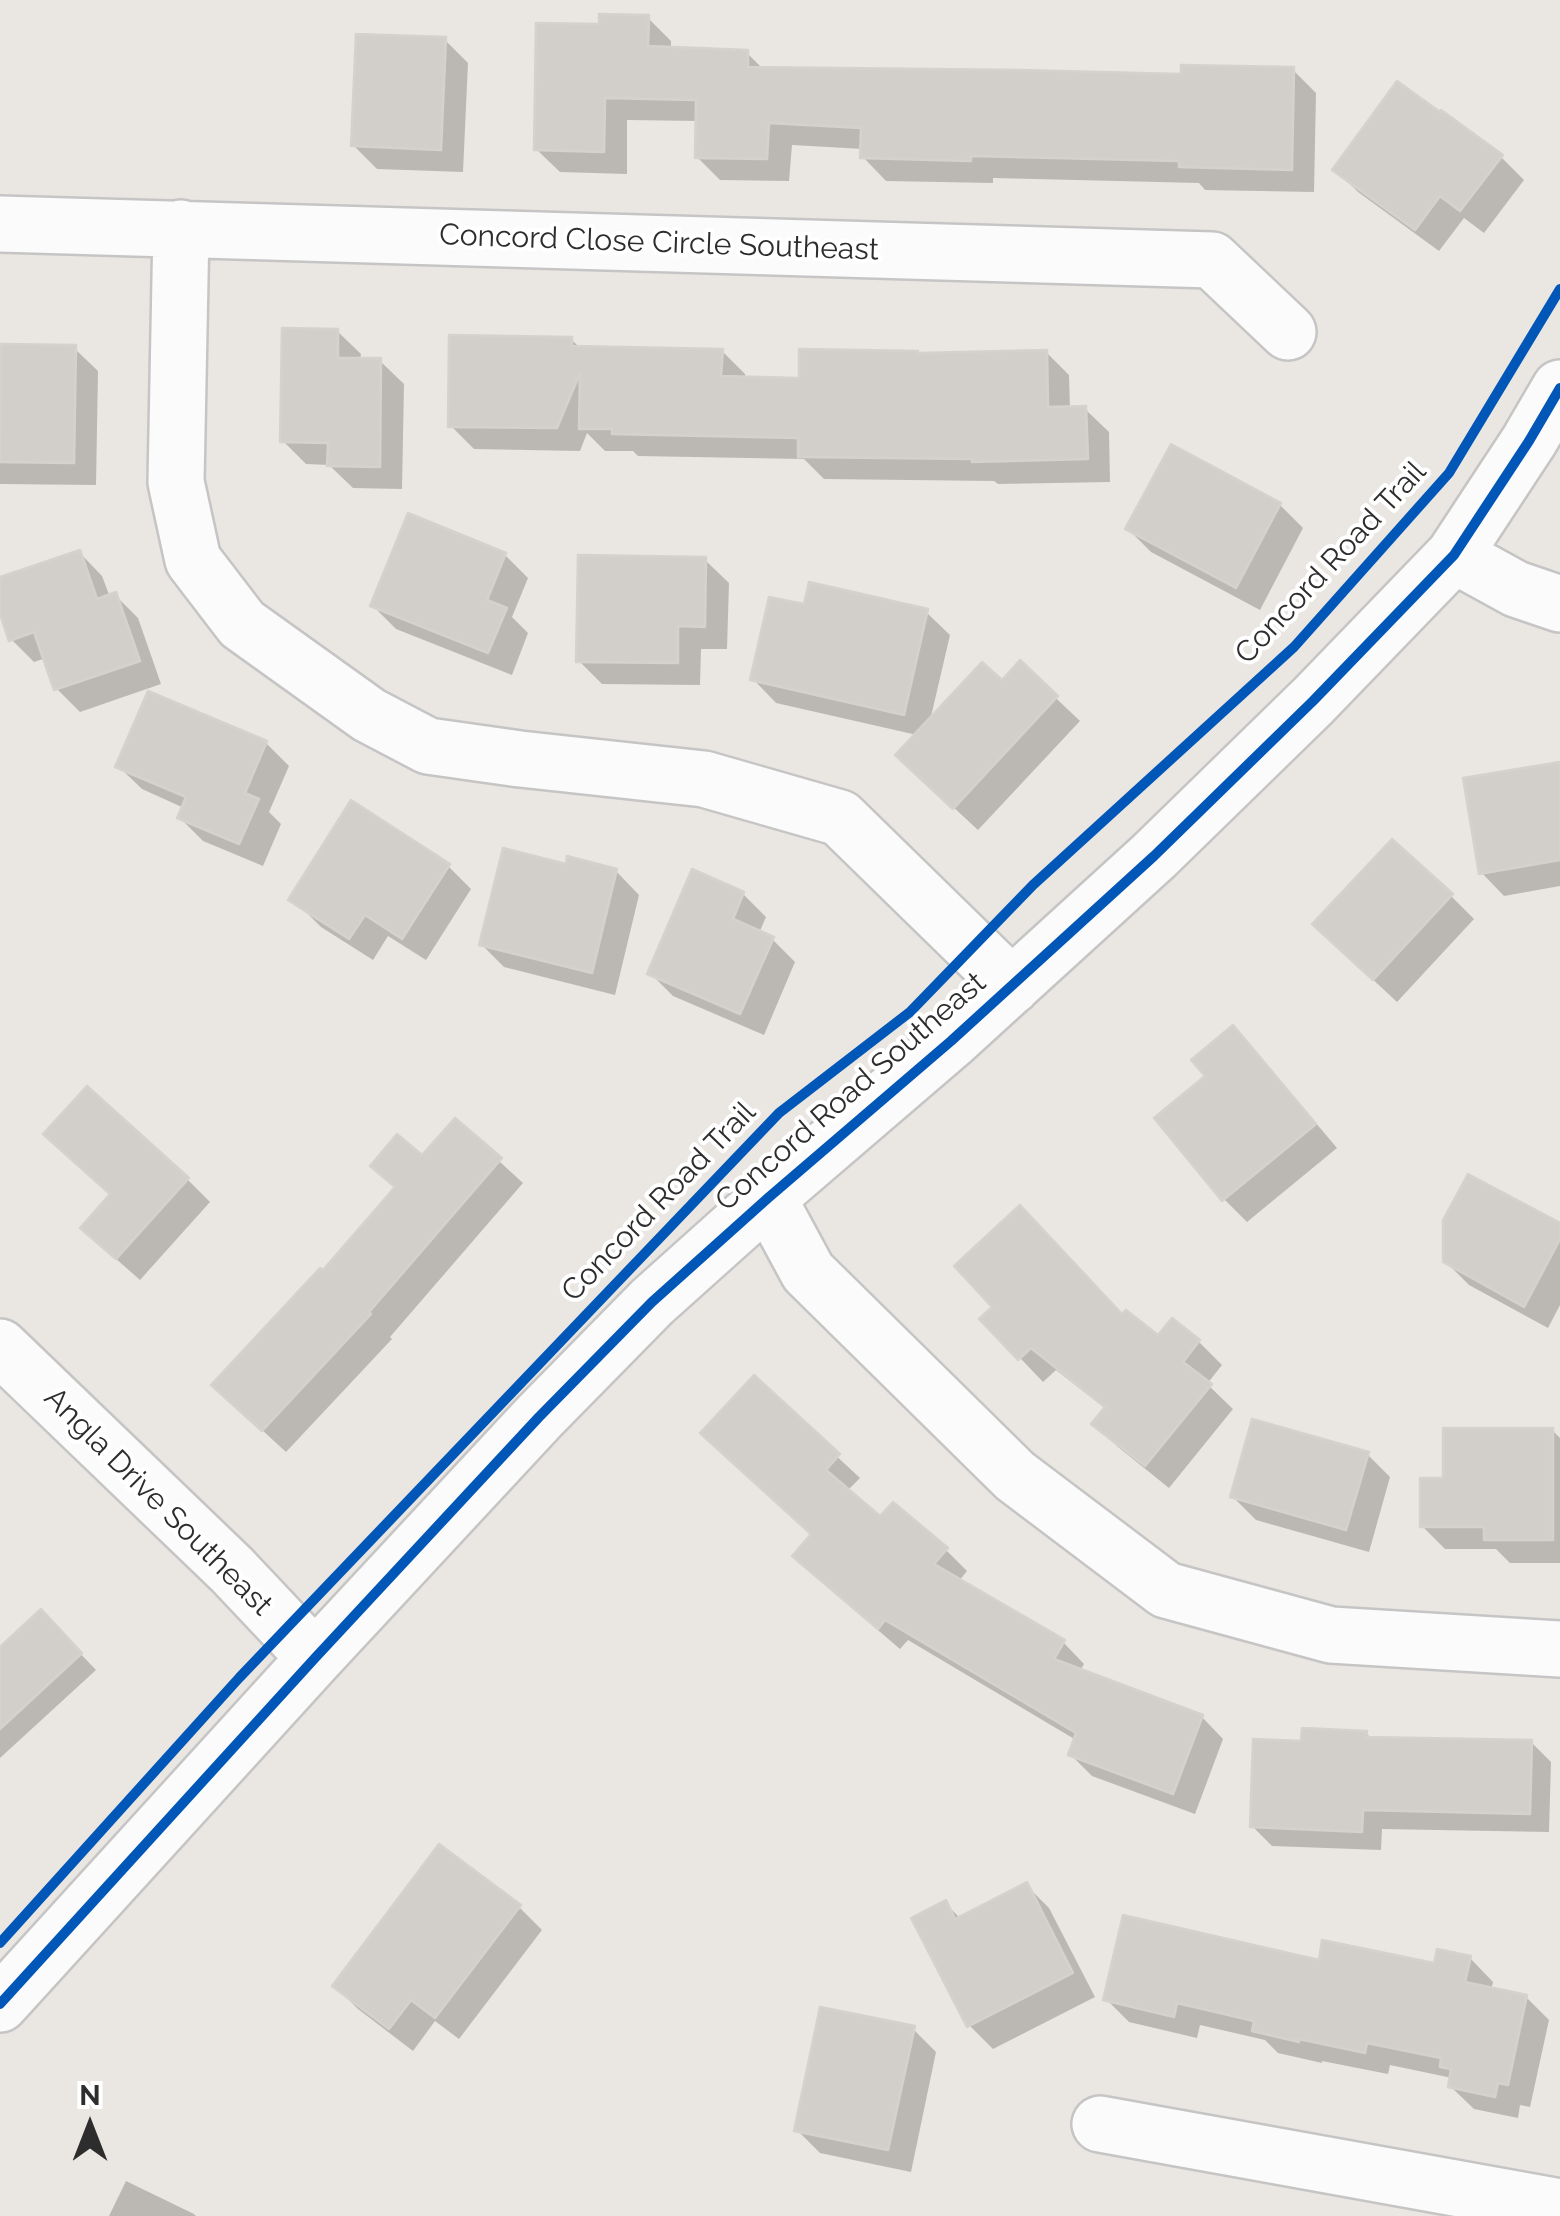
<!DOCTYPE html>
<style>
body{margin:0}
#map{position:relative;width:1560px;height:2216px;overflow:hidden;background:#eae6e2;font-family:Raleway,sans-serif}
canvas{display:block}
.north{position:absolute;left:40px;top:2076px;width:100px;height:100px;-webkit-text-stroke:8px #fff;paint-order:stroke;rotate:0deg;font-size:28px;font-weight:700;line-height:40px;text-align:center;color:#2d2d2d}
.north::after{content:'';display:block;margin:auto;width:35px;height:45px;background:#2d2d2d;clip-path:polygon(50% 0,100% 100%,50% 72%,0 100%)}
</style>
<div id="map">
<canvas width="1560" height="2216"></canvas>
<div class="north">N</div>
</div>
<script>
const ctx = document.querySelector('canvas').getContext('2d');
ctx.lineJoin = 'round';
function fill(path, color) {
  ctx.fillStyle = color;
  ctx.fill(path, 'evenodd');
}
function poly(rows) {
  const path = new Path2D();
  for (const r of rows) {
    path.moveTo(r[0], r[1]);
    for (let i = 2; i < r.length; i += 2) path.lineTo(r[i], r[i + 1]);
  }
  return path;
}
function stroke(path, color, width, dash) {
  ctx.strokeStyle = color;
  ctx.lineWidth = width;
  ctx.lineCap = dash ? 'butt' : 'round';
  ctx.setLineDash(dash || []);
  ctx.stroke(path);
}
function write(font, color, halo, rows, align = 'center') {
  ctx.font = font + ' Raleway,sans-serif';
  ctx.lineWidth = 8;
  ctx.setLineDash([]);
  ctx.textBaseline = 'middle';
  ctx.strokeStyle = halo;
  ctx.fillStyle = color;
  for (const [text, x, y, turn = 0] of rows) {
    ctx.save();
    ctx.translate(x, y);
    ctx.rotate((+turn || 0) * Math.PI / 180);
    ctx.textAlign = isNaN(turn) ? turn : align;
    if (halo) ctx.strokeText(text, 0, 0);
    ctx.fillText(text, 0, 0);
    ctx.restore();
  }
}
const shadow = poly([
 [648,18,671,41,671,49,747,53,764,70,1183,76,1293,70,1316,93,1314,192,1205,190,1199,183,993,178,993,183,886,181,863,157,863,149,792,145,789,181,720,180,697,157,698,121,627,120,627,174,560,172,536,149,602,26],
 [445,40,468,63,463,172,377,169,353,145],
 [1501,157,1524,180,1484,233,1464,218,1439,251,1358,192,1335,169],
 [337,331,361,354,360,361,380,361,404,384,402,489,353,488,329,465,306,464,283,441],
 [571,339,580,348,722,351,745,374,745,379,801,380,917,353,1046,352,1069,375,1070,409,1085,409,1109,432,1110,482,998,484,994,481,824,479,804,459,638,456,633,451,605,451,587,433,580,451,474,449,451,426],
 [74,348,98,371,96,485,0,484,0,371],
 [1280,505,1303,528,1260,610,1151,552,1128,529],
 [79,552,102,576,110,597,115,595,138,618,161,684,80,712,57,689,46,658,34,662,11,639,0,606,0,580],
 [505,555,528,578,512,617,528,633,512,675,396,629,373,606],
 [705,560,729,583,727,649,701,649,700,685,602,684,579,661],
 [806,607,926,612,950,635,930,721,1002,683,1020,664,1080,721,978,830,922,778,917,735,776,703,753,679],
 [266,743,289,766,269,812,281,824,263,866,203,841,180,818,184,808,142,789,118,766],
 [1560,764,1560,886,1504,896,1481,872],
 [448,866,471,889,426,960,388,936,373,960,321,927,297,903],
 [568,867,616,871,639,895,615,995,504,967,481,944],
 [743,894,766,917,759,933,772,939,795,962,764,1035,673,996,650,973],
 [1451,896,1474,919,1397,1002,1338,947],
 [1233,1029,1256,1052,1337,1148,1247,1222,1224,1199,1208,1076],
 [455,1121,523,1183,390,1337,392,1339,286,1452,238,1408,323,1274],
 [187,1179,210,1202,140,1280,106,1250],
 [1560,1226,1560,1305,1548,1328,1469,1285,1445,1261],
 [983,1319,1158,1339,1172,1321,1199,1342,1222,1365,1207,1384,1233,1409,1169,1488,1118,1447,1095,1424,1106,1409,1056,1370,1043,1382],
 [754,1379,860,1478,847,1491,880,1520,946,1550,967,1571,959,1581,1063,1642,1084,1664,1080,1671,1202,1717,1223,1739,1195,1814,1092,1776,1071,1755,1076,1740,908,1640,900,1649,816,1577,795,1556,813,1535],
 [1552,1430,1560,1438,1560,1563,1510,1563,1496,1549,1445,1549,1422,1526,1445,1480],
 [1367,1454,1390,1477,1369,1552,1256,1520,1232,1496],
 [56,1628,96,1670,0,1758,0,1650],
 [1366,1733,1372,1739,1531,1742,1551,1762,1549,1832,1382,1829,1381,1850,1272,1846,1252,1826,1304,1744],
 [1026,1885,1049,1908,1095,1997,993,2049,970,2026,945,1903,961,1919],
 [519,1907,542,1930,459,2039,435,2021,413,2051,358,2009,335,1986],
 [1470,1958,1493,1982,1491,1990,1526,1997,1549,2020,1530,2107,1520,2105,1518,2118,1474,2109,1450,2086,1452,2078,1390,2065,1388,2074,1322,2061,1322,2063,1278,2053,1265,2040,1200,2025,1197,2038,1129,2022,1106,1999,1321,1963,1436,1966],
 [913,2029,936,2052,911,2172,820,2153,797,2130],
 [126,2181,194,2214,196,2216,109,2216]
]);
const building = poly([
 [599,14,649,15,648,46,748,50,748,67,1019,70,1181,74,1181,65,1294,67,1292,170,1179,167,1179,161,971,156,971,161,860,158,861,128,769,123,767,159,695,158,696,100,605,98,604,152,534,150,536,23,599,24,599,14],
 [356,34,446,37,441,150,351,146,356,34],
 [1397,81,1440,112,1441,110,1503,155,1460,211,1440,196,1415,230,1332,170,1397,81],
 [282,328,338,329,338,358,381,358,380,467,327,466,328,443,280,442,282,328],
 [449,335,572,337,572,346,723,349,721,376,799,378,799,349,918,351,918,353,1047,350,1048,407,1086,406,1088,459,972,462,972,459,798,457,798,438,612,434,612,429,579,429,580,373,557,428,448,427,449,335],
 [1,344,76,345,74,463,0,462,1,344],
 [1171,444,1281,503,1236,588,1125,529,1171,444],
 [408,513,506,553,487,600,507,608,488,653,370,606,408,513],
 [80,550,97,599,116,592,140,661,54,690,34,632,9,641,0,614,0,577,80,550],
 [578,555,706,557,705,627,678,626,678,663,576,662,578,555],
 [809,582,928,609,904,715,750,680,769,597,804,604,809,582],
 [1020,660,1058,696,953,809,895,755,982,662,1002,680,1020,660],
 [148,691,267,741,245,793,259,799,239,844,177,818,186,797,115,767,148,691],
 [1560,762,1560,860,1479,874,1463,778,1560,762],
 [351,800,450,864,402,939,365,915,349,939,288,900,351,800],
 [1392,839,1453,894,1373,980,1312,924,1392,839],
 [503,848,566,864,567,856,617,869,592,973,479,945,503,848],
 [692,869,744,892,733,919,774,937,740,1014,647,974,692,869],
 [1233,1025,1316,1124,1222,1201,1154,1118,1205,1076,1191,1060,1233,1025],
 [87,1086,189,1178,116,1259,80,1228,110,1194,43,1134,87,1086],
 [455,1118,502,1158,369,1312,371,1314,262,1431,211,1385,320,1268,323,1270,395,1187,370,1166,397,1134,422,1155,455,1118],
 [1468,1174,1560,1223,1560,1239,1524,1307,1443,1262,1443,1220,1468,1174],
 [1020,1205,1122,1314,1126,1310,1158,1335,1172,1318,1200,1340,1183,1362,1212,1384,1145,1466,1091,1424,1105,1407,1031,1348,1018,1360,979,1319,992,1307,954,1266,1020,1205],
 [754,1375,840,1454,826,1470,880,1516,893,1502,948,1548,934,1564,1065,1640,1054,1659,1203,1715,1173,1794,1068,1755,1076,1733,885,1620,878,1629,792,1556,811,1534,700,1433,754,1375],
 [1252,1419,1369,1452,1346,1530,1230,1497,1252,1419],
 [1443,1428,1553,1428,1553,1540,1484,1540,1484,1527,1420,1527,1420,1478,1443,1478,1443,1428],
 [41,1609,82,1653,0,1729,0,1647,41,1609],
 [1302,1728,1367,1731,1366,1737,1532,1740,1530,1814,1363,1810,1362,1832,1250,1827,1253,1739,1301,1741,1302,1728],
 [439,1844,521,1905,435,2018,411,2000,389,2029,332,1986,439,1844],
 [1027,1882,1073,1973,967,2027,911,1918,946,1900,955,1919,1027,1882],
 [1123,1915,1319,1960,1322,1940,1434,1963,1437,1949,1471,1956,1465,1982,1527,1995,1508,2085,1498,2083,1495,2097,1448,2087,1451,2069,1440,2067,1441,2058,1367,2043,1365,2053,1299,2039,1299,2042,1252,2031,1254,2021,1177,2003,1174,2017,1103,2000,1123,1915],
 [820,2007,915,2026,888,2150,794,2131,820,2007]
]);
const minor = poly([
 [0,224,1212,260,1288,332],
 [181,228,176,482,193,560,242,624,369,715,428,746,520,759,704,779,840,818,1012,986],
 [1454,555,1516,589,1560,604],
 [768,1198,808,1272,1015,1476,1166,1590,1331,1635,1560,1649],
 [0,1347,232,1570,315,1658],
 [0,2004,315,1658,539,1417,652,1302,768,1198,951,1041,1154,856,1313,701,1454,555,1529,441,1560,388],
 [1100,2124,1560,2207]
]);
const cycleway = poly([
 [0,1943,239,1678,779,1113,910,1012,1033,885,1294,647,1449,473,1560,289],
 [0,2004,315,1658,539,1417,652,1302,768,1198,951,1041,1154,856,1313,701,1454,555,1529,441,1560,388]
]);
const streetNames = [
 ["Concord Close Circle Southeast",659,243,2],
 ["Concord Road Trail",1331,563,-47],
 ["Concord Road Southeast",851,1092,-41],
 ["Concord Road Trail",659,1202,-46],
 ["Angla Drive Southeast",158,1502,45]
];
fill(shadow, '#0003');
fill(building, '#d2cfcb');
stroke(building, '#d5d2ce', 2.5);
stroke(minor, '#c6c5c5', 60);
stroke(minor, '#fcfbfb', 55);
stroke(cycleway, '#0057b8', 10);
write('30px', '#2d2d2d', '#fff', streetNames);
</script>
